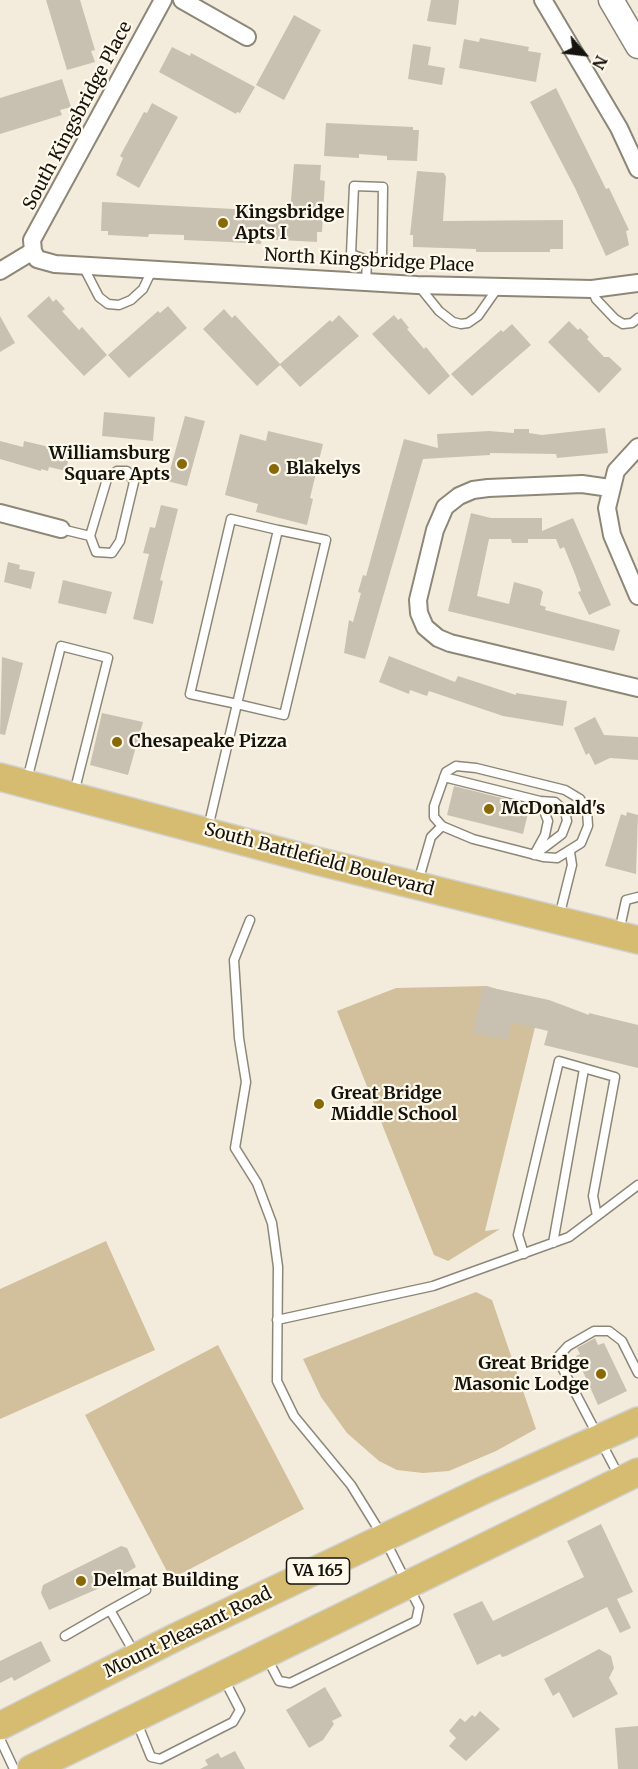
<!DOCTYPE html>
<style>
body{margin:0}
#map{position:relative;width:638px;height:1769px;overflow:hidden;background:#f3ecdc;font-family:Merriweather,serif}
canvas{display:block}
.north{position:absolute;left:554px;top:24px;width:60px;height:60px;-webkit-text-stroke:4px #fff9ec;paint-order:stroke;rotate:118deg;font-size:16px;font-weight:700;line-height:24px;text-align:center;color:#15130d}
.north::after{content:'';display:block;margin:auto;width:21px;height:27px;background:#15130d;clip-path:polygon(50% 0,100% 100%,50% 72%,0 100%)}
</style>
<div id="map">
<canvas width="638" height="1769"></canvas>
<div class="north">N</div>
</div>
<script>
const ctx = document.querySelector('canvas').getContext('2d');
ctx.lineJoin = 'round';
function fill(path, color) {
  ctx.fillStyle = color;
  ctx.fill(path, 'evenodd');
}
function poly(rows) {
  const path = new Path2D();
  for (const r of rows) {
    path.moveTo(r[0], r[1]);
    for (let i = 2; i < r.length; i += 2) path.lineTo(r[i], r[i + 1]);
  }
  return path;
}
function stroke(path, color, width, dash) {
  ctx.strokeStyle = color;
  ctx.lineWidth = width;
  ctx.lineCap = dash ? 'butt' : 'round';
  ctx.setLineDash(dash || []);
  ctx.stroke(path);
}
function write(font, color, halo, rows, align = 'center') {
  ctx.font = font + ' Merriweather,serif';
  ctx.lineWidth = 4.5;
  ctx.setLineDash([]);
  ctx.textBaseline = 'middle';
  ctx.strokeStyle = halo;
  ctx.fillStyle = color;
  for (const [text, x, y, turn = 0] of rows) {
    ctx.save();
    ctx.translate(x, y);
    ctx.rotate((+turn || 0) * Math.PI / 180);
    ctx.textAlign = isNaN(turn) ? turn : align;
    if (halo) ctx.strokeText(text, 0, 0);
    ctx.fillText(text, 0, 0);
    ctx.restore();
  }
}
const green = poly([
 [487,986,541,1003,485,1231,500,1229,448,1261,434,1255,337,1011,396,988],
 [106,1241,155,1350,0,1419,0,1289],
 [476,1292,492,1300,536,1429,496,1451,449,1471,423,1473,397,1470,379,1461,347,1433,321,1397,303,1359],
 [218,1345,304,1509,171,1579,85,1415]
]);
const building = poly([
 [46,0,80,0,95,50,91,51,95,62,67,70],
 [431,0,459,0,456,25,427,21],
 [294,15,321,30,284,100,256,85],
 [480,38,529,47,528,51,541,53,536,82,459,68,464,39,479,42],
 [413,44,431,47,428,65,445,68,442,85,408,79],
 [172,47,190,56,191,53,255,87,240,113,237,112,236,114,159,72],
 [62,79,71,107,60,110,62,115,0,134,0,98],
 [556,88,606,189,609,188,629,230,626,231,629,245,606,256,575,188,530,102],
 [152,103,178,117,139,188,116,175,123,158,120,156,144,112,147,113],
 [326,123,413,127,413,130,419,130,417,161,387,160,387,156,359,154,359,158,324,156],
 [294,164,321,165,320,180,325,181,322,232,317,232,317,242,262,239,261,244,230,242,184,240,184,235,149,234,148,237,108,235,108,231,101,231,102,202,290,212],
 [417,171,444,173,446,177,443,221,563,220,563,249,550,249,550,252,476,252,476,249,413,247,413,235,410,235],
 [49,296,53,302,56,299,65,309,62,311,79,330,82,327,107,355,84,376,27,316],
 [168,306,187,328,129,378,108,355,158,311,160,313],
 [224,309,232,318,235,315,280,364,330,320,332,322,339,315,359,336,300,387,280,365,257,386,203,329],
 [394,315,398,320,401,318,409,328,407,329,424,349,426,347,450,376,429,395,372,334],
 [0,316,15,343,0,352],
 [569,321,578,330,580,328,589,337,587,339,604,357,609,357,622,369,599,393,548,342],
 [512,324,531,345,472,396,451,374,501,330,503,332],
 [104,412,155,417,153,441,102,436],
 [185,416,205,421,187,486,167,481],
 [605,428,608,453,557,458,556,454,490,453,490,455,423,459,365,659,344,653,349,620,353,622,361,593,358,592,363,575,366,576,404,439,438,448,437,434,489,431,514,433,514,429,529,429,529,433,542,435],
 [268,431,323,444,310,498,313,499,307,525,256,512,258,504,225,495,240,434,266,441],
 [0,441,23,447,24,441,70,452,66,471,49,467,48,471,41,469,41,471,0,459],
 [161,505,178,509,160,580,163,581,153,624,133,619,149,554,143,553,150,527,155,528],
 [471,513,491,518,542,518,542,531,573,518,611,605,589,615,578,592,581,591,575,574,564,547,560,549,556,539,528,539,528,543,512,543,511,539,489,539,477,596,509,604,514,582,540,589,543,592,540,605,546,607,545,610,620,630,614,651,448,611],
 [8,562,20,565,19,569,35,572,31,589,4,582],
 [63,580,112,592,106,614,58,603],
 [389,656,455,682,458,676,516,695,516,693,567,701,563,726,503,716,429,691,427,696,410,690,409,694,379,682],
 [2,657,23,663,5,735,0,734],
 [102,713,143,722,128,775,90,765],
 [595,717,604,735,638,737,638,760,610,758,595,765,589,753,586,755,574,728],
 [454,786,530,805,523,834,447,815],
 [627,812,638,815,636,874,605,866,621,814,626,816],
 [483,986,549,1000,589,1015,589,1013,638,1025,638,1068,544,1045,548,1031,511,1022,508,1040,473,1033],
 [595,1338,598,1345,604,1343,627,1391,598,1405,576,1356,580,1354,577,1348],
 [601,1524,633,1592,617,1599,631,1628,620,1633,607,1607,506,1656,502,1657,500,1654,477,1665,453,1614,482,1601,493,1621,584,1577,567,1541],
 [121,1546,127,1548,136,1567,102,1587,49,1610,41,1593,43,1585],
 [41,1641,51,1661,14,1681,12,1677,0,1683,0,1661],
 [599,1649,611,1656,614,1668,609,1678,618,1694,573,1718,559,1692,553,1696,544,1679],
 [325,1687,342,1716,332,1721,334,1724,323,1740,309,1748,286,1710],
 [480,1711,500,1729,466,1761,449,1746,456,1738,449,1731,460,1718,465,1722,472,1715,475,1717],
 [638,1726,638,1769,618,1769,615,1728],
 [235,1751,245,1769,200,1769,208,1765,205,1760,218,1753,221,1758]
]);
const service = poly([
 [83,266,99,297,108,304,119,305,131,300,143,289,152,270],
 [366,283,367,260,382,256,383,187,354,186,351,254,367,260],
 [418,285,439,311,453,322,461,324,468,323,478,316,499,286],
 [592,289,596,299,615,319,623,324,632,323,638,318],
 [61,529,90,536,96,552,112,553,120,541,134,482,127,471,117,471,107,479,90,536],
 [456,766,476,768,565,790,580,799,587,810,588,826,581,843,557,858,543,857,473,839,442,826,434,817,434,806,446,772,456,766],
 [444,777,540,801,548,821,545,835,534,855],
 [27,780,61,646,108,658,74,793],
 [208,828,237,704,278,530,231,519,190,694,237,704,284,715,326,540,278,530],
 [537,853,562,834,567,821,565,811,555,802,540,801],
 [418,882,431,837,442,826],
 [559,917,572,865,570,852],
 [250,920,234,960,239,1038,246,1082,235,1148,257,1183,272,1223,278,1267,277,1381,294,1416,351,1485,385,1540,419,1607,416,1621,290,1683,279,1681,267,1658],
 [619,932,626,900,638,897],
 [597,1216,638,1185],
 [553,1243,584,1069],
 [277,1320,433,1286,569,1237,597,1216,593,1196,615,1077,559,1061,518,1235,524,1254],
 [620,1478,557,1358,568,1346,594,1331,609,1331,622,1341,638,1373],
 [65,1636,110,1610],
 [135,1654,110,1610,146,1590],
 [136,1720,151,1757,160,1759,233,1722,240,1710,224,1679],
 [0,1739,14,1769]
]);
const minor = poly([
 [163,0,32,240,33,251,37,259,55,264,417,285,592,289,638,283],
 [182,0,247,37],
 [543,0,619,128,638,169],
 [0,271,33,251],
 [638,447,616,471,607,508,612,535,638,596],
 [610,488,582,484,488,488,473,490,459,496,445,507,435,530,418,600,419,613,425,627,438,638,450,643,638,688],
 [0,513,61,529]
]);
const secondary = poly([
 [611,0,638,46]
]);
const primary = poly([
 [0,777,317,861,638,940],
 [0,1726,176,1637,484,1490,638,1421],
 [31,1769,638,1472]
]);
const markers = [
 [223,223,6,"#896806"],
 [182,464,6,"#896806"],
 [274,469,6,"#896806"],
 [117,742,6,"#896806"],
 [489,809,6,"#896806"],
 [319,1104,6,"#896806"],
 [601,1374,6,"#896806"],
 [81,1581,6,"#896806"]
];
const shields = [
 [318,1571,63]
];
const shieldNames = [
 ["VA 165",318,1571]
];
const streetNames = [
 ["South Kingsbridge Place",78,116,-62],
 ["North Kingsbridge Place",369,261,3],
 ["South Battlefield Boulevard",319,860,15],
 ["Mount Pleasant Road",188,1633,-26]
];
const poiNames = [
 ["Kingsbridge",235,213],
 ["Apts I",235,234],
 ["Williamsburg",170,454,"right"],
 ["Square Apts",170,475,"right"],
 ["Blakelys",286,469],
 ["Chesapeake Pizza",129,742],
 ["McDonald's",501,809],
 ["Great Bridge",331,1094],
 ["Middle School",331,1115],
 ["Great Bridge",589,1364,"right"],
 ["Masonic Lodge",589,1385,"right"],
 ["Delmat Building",93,1581]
];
fill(green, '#d1c09b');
fill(building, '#c8c1b2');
stroke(service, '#8d8778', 11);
stroke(minor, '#8d8778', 20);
stroke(secondary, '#8d8778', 27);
stroke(primary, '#d0d0cf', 30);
stroke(service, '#fff', 8);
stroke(minor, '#fff', 16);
stroke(secondary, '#fff', 24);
stroke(primary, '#d5bc70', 27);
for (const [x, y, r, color] of markers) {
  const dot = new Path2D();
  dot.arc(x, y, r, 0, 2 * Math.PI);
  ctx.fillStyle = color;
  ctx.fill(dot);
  stroke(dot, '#fff9ec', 2);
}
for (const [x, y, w] of shields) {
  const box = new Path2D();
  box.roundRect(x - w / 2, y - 13, w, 26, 4.5);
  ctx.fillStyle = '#fff9ec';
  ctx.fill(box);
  stroke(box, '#15130d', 1.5);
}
write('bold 16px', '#15130d', null, shieldNames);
write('18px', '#15130d', '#fff9ec', streetNames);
write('bold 18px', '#15130d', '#fff9ec', poiNames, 'left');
</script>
